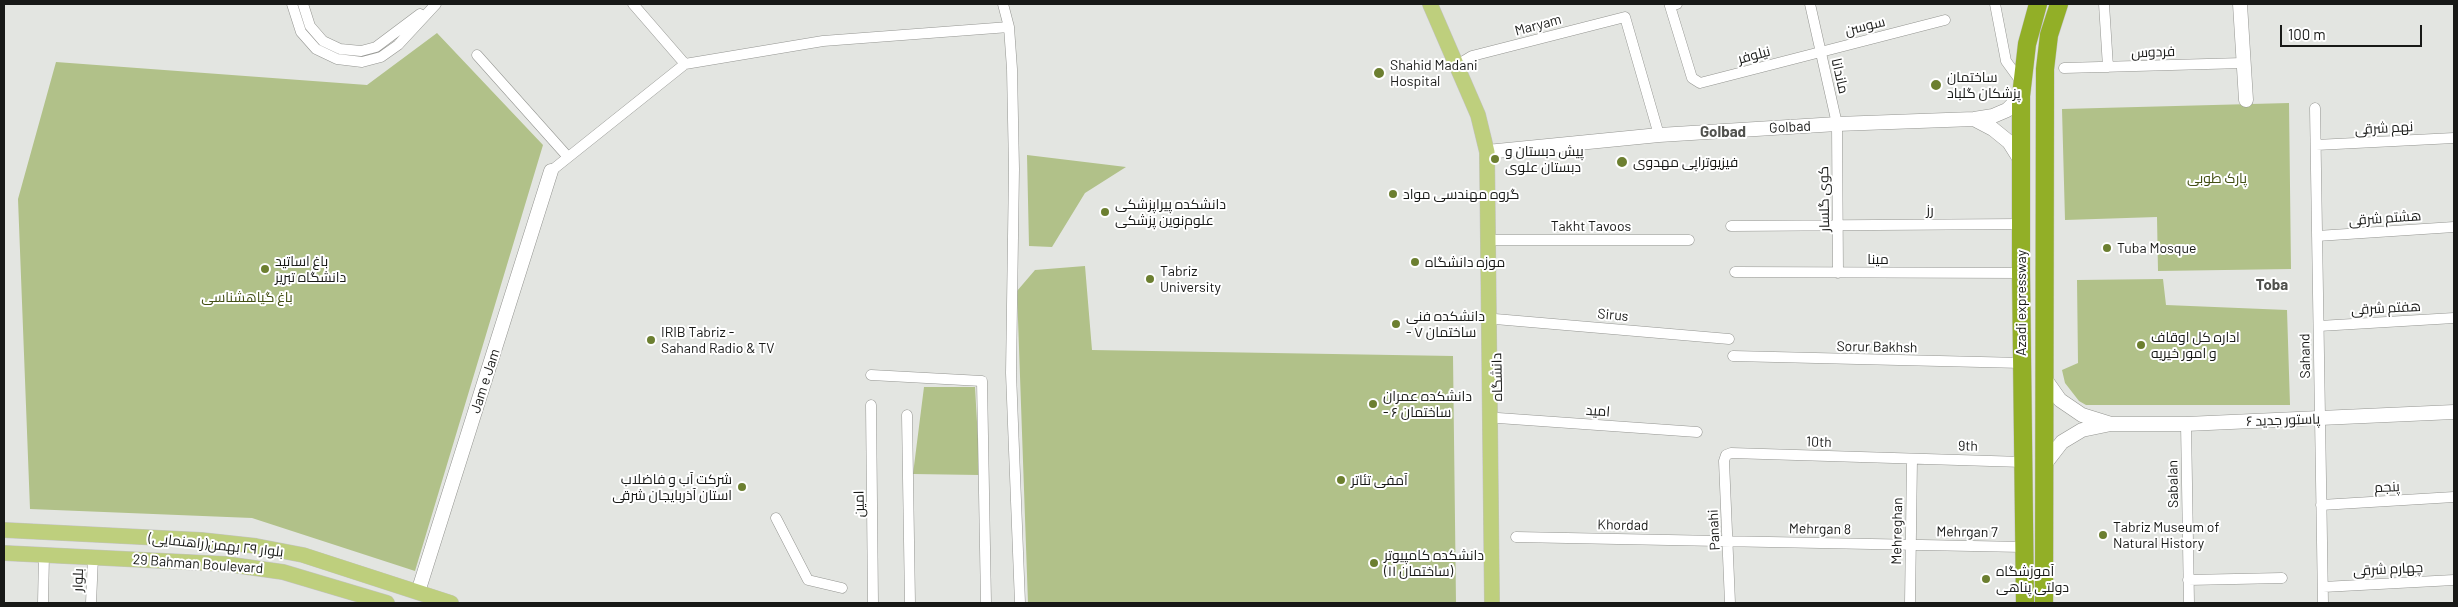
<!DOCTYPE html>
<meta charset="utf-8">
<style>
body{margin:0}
#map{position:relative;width:2458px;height:607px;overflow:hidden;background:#e3e5e1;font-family:Barlow,sans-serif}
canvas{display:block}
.frame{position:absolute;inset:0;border:5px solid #181917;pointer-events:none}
.scale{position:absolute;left:2280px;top:25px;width:142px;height:22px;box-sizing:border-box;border:2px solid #181917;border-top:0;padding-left:6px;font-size:15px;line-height:18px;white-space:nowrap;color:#181917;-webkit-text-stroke:4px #fff;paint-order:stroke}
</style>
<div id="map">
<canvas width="2458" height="607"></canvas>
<div class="frame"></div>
<div class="scale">100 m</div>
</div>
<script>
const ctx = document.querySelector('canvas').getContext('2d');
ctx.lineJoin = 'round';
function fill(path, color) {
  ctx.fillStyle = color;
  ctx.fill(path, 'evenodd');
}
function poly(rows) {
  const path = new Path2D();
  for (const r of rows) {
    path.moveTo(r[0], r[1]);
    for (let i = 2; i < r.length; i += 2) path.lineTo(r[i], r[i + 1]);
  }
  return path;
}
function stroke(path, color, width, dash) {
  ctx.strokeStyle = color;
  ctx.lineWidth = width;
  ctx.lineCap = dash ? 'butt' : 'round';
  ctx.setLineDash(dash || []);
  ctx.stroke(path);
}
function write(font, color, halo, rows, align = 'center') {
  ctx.font = font + ' Barlow,Cairo,sans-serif';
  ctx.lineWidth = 4;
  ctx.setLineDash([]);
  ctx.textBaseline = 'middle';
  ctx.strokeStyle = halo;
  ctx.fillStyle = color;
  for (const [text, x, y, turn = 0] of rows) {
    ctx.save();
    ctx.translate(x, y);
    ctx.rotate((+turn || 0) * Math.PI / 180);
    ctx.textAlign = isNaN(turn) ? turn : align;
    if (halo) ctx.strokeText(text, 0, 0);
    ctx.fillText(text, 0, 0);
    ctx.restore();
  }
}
const green = poly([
 [437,33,543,145,415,571,252,518,30,509,18,199,56,62,367,85],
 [2289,103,2291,269,2158,271,2157,217,2065,220,2062,109],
 [1027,155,1126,167,1085,193,1052,247,1029,246],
 [1085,266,1092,350,1453,356,1456,603,1028,603,1017,291,1035,270],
 [2163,279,2166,305,2287,310,2290,405,2086,405,2079,401,2065,383,2062,370,2078,363,2077,280],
 [924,387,975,387,980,475,913,474]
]);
const street = poly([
 [292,4,301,32,316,49,337,59,362,62,381,57,398,45,436,4],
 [303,4,310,26,323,41,340,49,361,51,376,47,420,14],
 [633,4,685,64,823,41,1009,27],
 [1003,4,1009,27,1012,69,1014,169,1011,373,1020,603],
 [1677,4,1670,6,1692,78,1700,83,1945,20],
 [1810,4,1837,124,1838,273],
 [1995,4,2006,61,2022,83],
 [2104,4,2108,67],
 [477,55,568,157],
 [1457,65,1472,56,1625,17,1659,135],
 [2064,68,2243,63],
 [2315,108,2323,603],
 [2316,145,2454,138],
 [551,171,685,64],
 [1731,226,2021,224],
 [2317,236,2454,227],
 [1493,240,1689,240],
 [1735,272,2021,273],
 [1495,319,1729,339],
 [2319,326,2454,318],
 [1733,356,2022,363],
 [871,375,982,381,986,603],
 [871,405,873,603],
 [907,415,910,603],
 [1498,418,1697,432],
 [2186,424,2189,603],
 [2321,505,2454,497],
 [776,518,808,580,842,588],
 [1516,537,2023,547],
 [2188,580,2282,578],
 [2323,587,2454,580],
 [43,603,44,555],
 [91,603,93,557],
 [1730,603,1724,461,1726,455,1731,453,2023,462],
 [1910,603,1912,459]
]);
const secondary = poly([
 [2240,4,2246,100],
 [1974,119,1993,129,2009,142,2021,161],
 [1487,152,1659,135,1837,124,1974,119,1993,116,2007,110,2021,96],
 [2043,376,2060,400,2082,415,2111,424],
 [2045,464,2062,442,2082,430,2111,424,2186,424,2454,412],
 [418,592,551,171]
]);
const primary = poly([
 [1430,4,1478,115,1487,152,1492,603],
 [4,530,201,540,256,546,303,555,451,603],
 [4,553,226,564,283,572,387,603]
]);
const highway = poly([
 [2025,603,2021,273,2021,96,2027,44,2038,4],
 [2044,603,2045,69,2049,35,2059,4]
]);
const markers = [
 [1379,73,6,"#6c7f30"],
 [1936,85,6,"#6c7f30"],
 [1495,159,5,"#6c7f30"],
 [1622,162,6,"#6c7f30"],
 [1393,194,5,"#6c7f30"],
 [1105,212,5,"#6c7f30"],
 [2107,248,5,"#6c7f30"],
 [1415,262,5,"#6c7f30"],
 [265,269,5,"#6c7f30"],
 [1150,279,5,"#6c7f30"],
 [1396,324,5,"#6c7f30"],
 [651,340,5,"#6c7f30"],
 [2141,345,5,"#6c7f30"],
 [1373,404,5,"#6c7f30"],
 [1341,480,5,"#6c7f30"],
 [742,487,5,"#6c7f30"],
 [2103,535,5,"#6c7f30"],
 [1374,563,5,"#6c7f30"],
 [1986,579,5,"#6c7f30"]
];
const streetNames = [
 ["Maryam",1538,25,-15],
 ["سوسن",1865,26,-14],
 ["فردوس",2153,52,-2],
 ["نیلوفر",1754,55,-15],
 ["ماندانا",1840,76,77],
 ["Golbad",1790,127,-3],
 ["نهم شرقی",2384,128,-3],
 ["کوی گلسار",1824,199,-91],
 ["رز",1930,210],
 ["هشتم شرقی",2385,218,-4],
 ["Takht Tavoos",1591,226],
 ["مینا",1878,259],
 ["Azadi expressway",2021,303,-90],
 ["هفتم شرقی",2386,308,-3],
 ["Sirus",1613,315,5],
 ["Sorur Bakhsh",1877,347,1],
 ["Sahand",2305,356,-91],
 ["دانشگاه",1497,377,-91],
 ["Jam e Jam",485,381,-72],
 ["امید",1598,411,4],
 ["پاستور جدید ۶",2283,420,-2],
 ["10th",1819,442,2],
 ["9th",1968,446,1],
 ["Sabalan",2173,484,-91],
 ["پنجم",2387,487,-3],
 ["امین",859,504,-91],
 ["Khordad",1623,525,1],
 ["Mehrgan 8",1820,529,1],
 ["Panahi",1714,530,-93],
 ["Mehreghan",1897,531,-89],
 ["Mehrgan 7",1967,532,1],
 ["بلوار ٢٩ بهمن(راهنمایی)",216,545,6],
 ["29 Bahman Boulevard",198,564,4],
 ["چهارم شرقی",2388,569,-3],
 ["بلوار",78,580,-88]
];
const poiNames = [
 ["Shahid Madani",1390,65],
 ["Hospital",1390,81],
 ["ساختمان",1947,77],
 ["پزشکان گلباد",1947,93],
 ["پیش دبستان و",1505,151],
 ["دبستان علوی",1505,167],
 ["فیزیوتراپی مهدوی",1633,162],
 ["گروه مهندسی مواد",1403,194],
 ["دانشکده پیراپزشکی",1115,204],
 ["علوم‌نوین پزشکی",1115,220],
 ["Tuba Mosque",2117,248],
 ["باغ اساتید",275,261],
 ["دانشگاه تبریز",275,277],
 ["موزه دانشگاه",1425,262],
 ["Tabriz",1160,271],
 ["University",1160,287],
 ["دانشکده فنی",1406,316],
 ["- ساختمان ۷",1406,332],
 ["IRIB Tabriz -",661,332],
 ["Sahand Radio & TV",661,348],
 ["اداره کل اوقاف",2151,337],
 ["و امور خیریه",2151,353],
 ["دانشکده عمران",1383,396],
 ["- ساختمان ۶",1383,412],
 ["شرکت آب و فاضلاب",732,479,"right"],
 ["استان آذربایجان شرقی",732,495,"right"],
 ["آمفی تئاتر",1351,480],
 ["Tabriz Museum of",2113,527],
 ["Natural History",2113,543],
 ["دانشکده کامپیوتر",1384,555],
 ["(ساختمان ۱۱)",1384,571],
 ["آموزشگاه",1996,571],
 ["دولتی پناهی",1996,587]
];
const parkNames = [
 ["پارک طوبی",2217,178],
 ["باغ گیاهشناسی",247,297]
];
const neighbourhoodNames = [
 ["Golbad",1723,132],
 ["Toba",2272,285]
];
fill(green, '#b1c189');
stroke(street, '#949591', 11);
stroke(secondary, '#949591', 15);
stroke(primary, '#c3c3c3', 16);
stroke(highway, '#c3c3c3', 19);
stroke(street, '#fff', 10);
stroke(secondary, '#fff', 14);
stroke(primary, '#becf7d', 15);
stroke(highway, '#92af27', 18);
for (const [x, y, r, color] of markers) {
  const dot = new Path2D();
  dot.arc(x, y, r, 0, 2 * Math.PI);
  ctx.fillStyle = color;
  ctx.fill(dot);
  stroke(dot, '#fff', 2);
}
write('14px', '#181917', '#fff', streetNames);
write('14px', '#181917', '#fff', poiNames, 'left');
write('14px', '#424f13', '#fff', parkNames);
write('bold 15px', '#50514d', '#fff', neighbourhoodNames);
</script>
